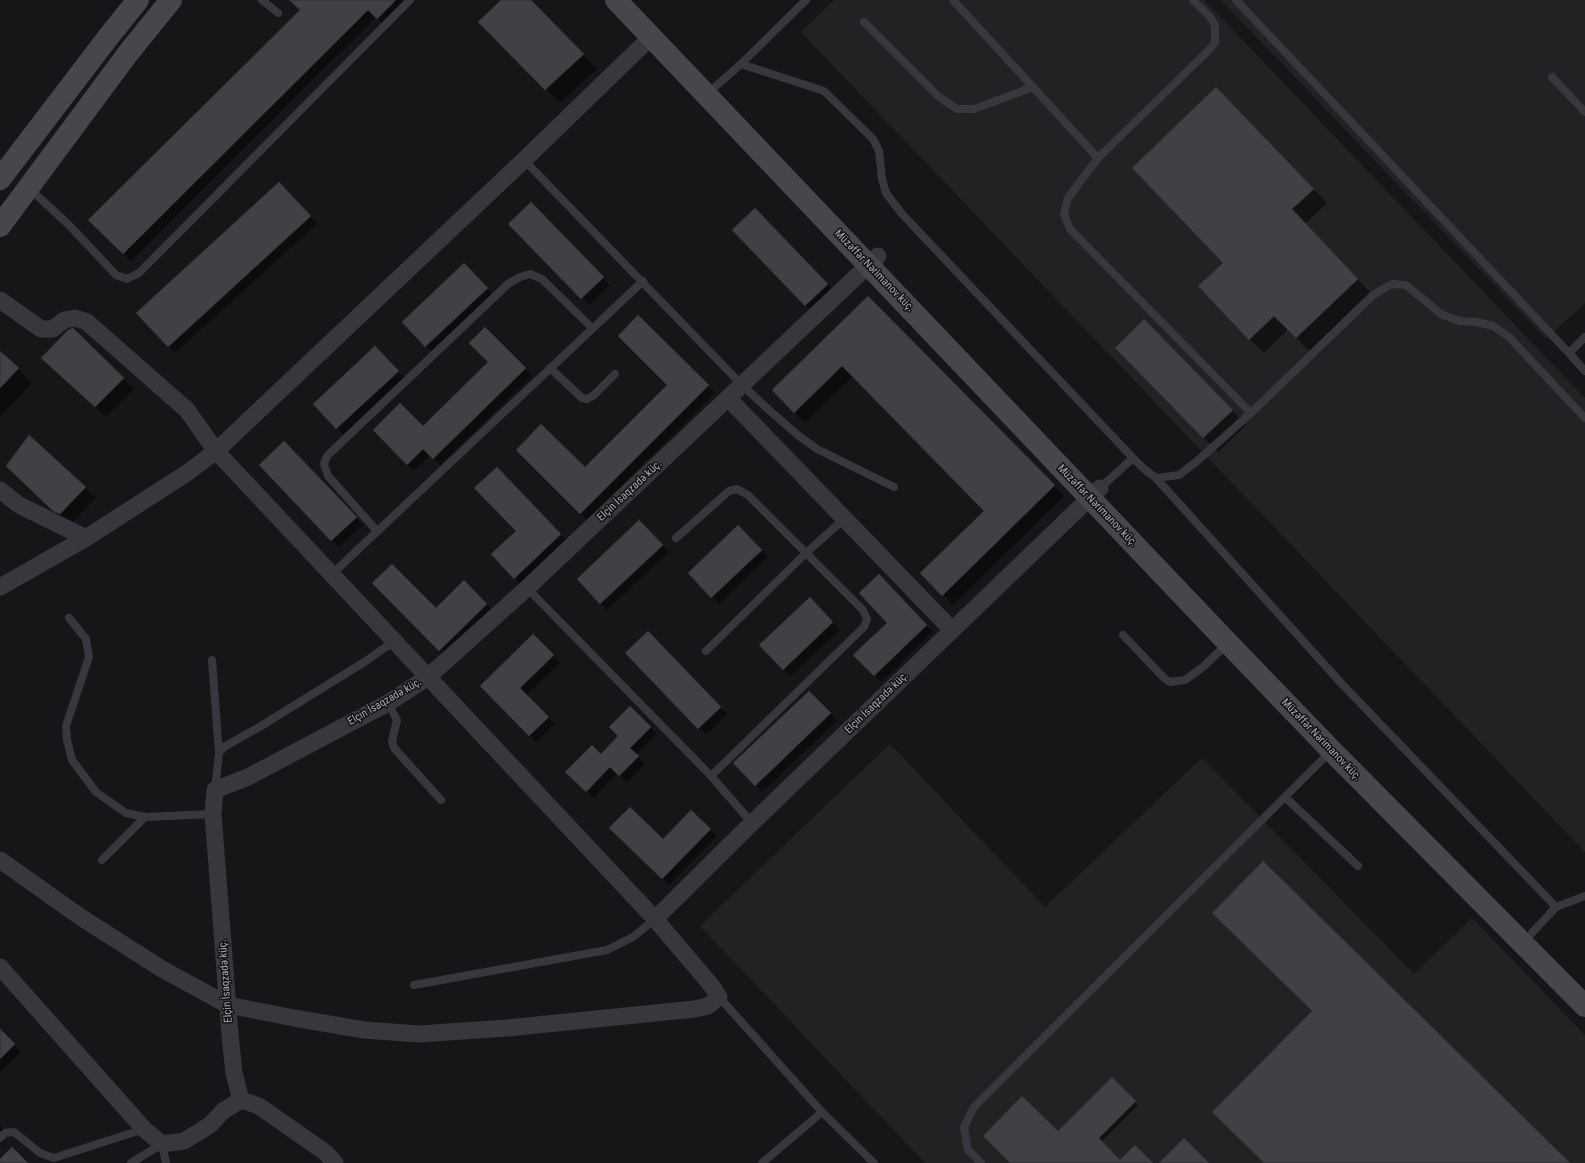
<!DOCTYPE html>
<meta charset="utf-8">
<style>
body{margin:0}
canvas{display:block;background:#161618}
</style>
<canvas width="1585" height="1163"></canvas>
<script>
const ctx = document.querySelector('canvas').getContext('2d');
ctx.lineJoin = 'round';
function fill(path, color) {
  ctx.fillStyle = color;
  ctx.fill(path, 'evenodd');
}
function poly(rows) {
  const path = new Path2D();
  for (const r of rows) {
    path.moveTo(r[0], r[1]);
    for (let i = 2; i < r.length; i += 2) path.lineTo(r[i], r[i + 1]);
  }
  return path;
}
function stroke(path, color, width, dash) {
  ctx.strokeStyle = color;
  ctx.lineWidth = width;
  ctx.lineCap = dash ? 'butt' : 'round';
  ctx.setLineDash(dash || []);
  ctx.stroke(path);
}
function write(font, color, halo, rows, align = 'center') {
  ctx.font = font + ' "Roboto Condensed",sans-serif';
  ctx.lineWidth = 3;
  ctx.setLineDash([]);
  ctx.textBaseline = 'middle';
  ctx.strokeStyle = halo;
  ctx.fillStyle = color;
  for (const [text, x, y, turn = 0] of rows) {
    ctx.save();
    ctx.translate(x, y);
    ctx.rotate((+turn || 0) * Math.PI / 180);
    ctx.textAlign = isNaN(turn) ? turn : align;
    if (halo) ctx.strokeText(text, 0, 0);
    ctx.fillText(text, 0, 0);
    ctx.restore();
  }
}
const built = poly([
 [834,0,1204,0,1585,398,1585,852,801,32],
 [1221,0,1585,0,1585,303,1546,339],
 [890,744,1045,907,1202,758,1414,974,1472,918,1585,1035,1585,1163,925,1163,700,926]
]);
const shadow = poly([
 [289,0,405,0,385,26,376,17,131,261,90,220,301,10],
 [502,0,530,0,597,69,560,103,480,22],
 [1230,103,1327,203,1305,224,1371,293,1310,352,1288,329,1264,353,1250,339,1224,263],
 [286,190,317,224,175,353,168,346],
 [531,203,610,285,589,305,510,224],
 [755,210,834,291,812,312,734,230],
 [464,265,494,296,433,353,403,322],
 [868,297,1064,496,953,605,922,573,986,511,853,376,805,423,773,390],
 [638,316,715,393,587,520,517,450,585,469,669,385],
 [485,328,532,376,440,465,430,455,414,471,374,430,423,428,489,362],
 [73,330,134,389,106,417,53,368],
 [1158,334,1246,425,1218,452,1116,348],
 [0,352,32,383,0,417],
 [382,354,405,378,344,436,314,404],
 [291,449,363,525,339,547,260,465],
 [503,475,567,541,521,585,492,555,517,531],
 [18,476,85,488,96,498,71,524,65,521],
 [738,526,768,557,719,604,712,597],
 [646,528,669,552,607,610,601,603],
 [879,576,933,632,881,682,855,655,889,623],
 [464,582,493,611,446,657,374,583,436,609],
 [817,605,840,630,790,676,761,645],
 [648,633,727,714,706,735,627,653],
 [533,636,560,663,526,695,555,724,536,742,481,686],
 [809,692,837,721,762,792,735,764],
 [630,707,657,734,636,755,645,764,627,782,617,773,594,798,567,772,601,755,619,736],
 [691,811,717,836,669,885,611,828,663,840],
 [0,1031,21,1052,0,1072],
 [1112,1079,1138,1105,1101,1142,1120,1161,1152,1163,1012,1163,1058,1133],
 [0,1126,4,1130,0,1134]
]);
const building = poly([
 [289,0,396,0,377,19,368,10,123,254,88,220,300,10,289,0],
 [501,0,531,0,584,54,545,90,478,22,501,0],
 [1216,87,1314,189,1292,209,1358,279,1296,338,1274,316,1249,340,1198,286,1223,263,1132,168,1216,87],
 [279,182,311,216,168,347,136,313,279,182],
 [531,202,604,277,581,299,508,224,531,202],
 [755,208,828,284,805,306,732,230,755,208],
 [464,263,488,288,425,347,402,322,464,263],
 [868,296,1055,485,942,596,920,573,984,511,842,366,794,413,772,390,868,296],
 [638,315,709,385,580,514,516,450,541,424,585,467,667,385,618,336,638,315],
 [1144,319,1233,410,1203,438,1115,348,1144,319],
 [485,327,526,368,433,459,423,449,407,465,373,430,400,403,423,426,488,362,469,343,485,327],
 [73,328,124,378,95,407,41,358,68,330,73,328],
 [375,346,399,371,336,429,313,404,375,346],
 [0,351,19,368,0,388,0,351],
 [29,435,86,487,60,514,53,511,6,466,29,435],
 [284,441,357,517,331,541,259,465,284,441],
 [497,467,561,534,514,579,491,554,516,531,474,488,497,467],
 [639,520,663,545,600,604,577,579,639,520],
 [738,525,762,550,711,598,688,573,738,525],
 [392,564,436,608,464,580,487,604,439,651,372,583,392,564],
 [879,574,927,625,874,676,853,655,887,623,859,593,879,574],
 [810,597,833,622,783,670,759,645,810,597],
 [648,631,721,707,698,729,625,653,648,631],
 [533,634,554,655,520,688,549,717,529,736,480,686,533,634],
 [809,691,831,713,755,786,733,763,809,691],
 [630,706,651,727,630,748,639,756,619,776,610,767,586,792,565,772,592,745,601,754,618,736,609,727,630,706],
 [630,807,663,839,691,810,711,829,662,879,609,828,630,807],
 [1263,861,1363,959,1570,1163,1264,1163,1212,1112,1312,1011,1212,913,1263,861],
 [0,1029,15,1044,0,1059,0,1029],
 [1112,1077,1136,1101,1099,1138,1120,1160,1135,1145,1153,1163,1010,1163,983,1136,1022,1096,1058,1131,1112,1077],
 [1184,1138,1209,1163,1159,1163,1184,1138],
 [12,1147,28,1163,0,1163,0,1159,12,1147]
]);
const service = poly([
 [262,0,278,13],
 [953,0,1098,158],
 [1193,0,1210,17,1215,25,1215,42,1210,49,1098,158,1068,198,1064,214,1070,229,1251,413],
 [1236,0,1569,353],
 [864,22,939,97,957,109,974,109,1033,87],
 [741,64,806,0],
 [1552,77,1585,112],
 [716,86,741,64,824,91,873,139,879,151,882,179,886,193,902,214,1133,458],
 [524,160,742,385,770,411,799,436,817,449,894,487],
 [29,188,69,225,116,275,127,279,139,273,410,0],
 [1585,337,1569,353,1585,371],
 [550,368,582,398,587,399,594,395,615,374],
 [1156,478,1179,475,1196,462,1251,413,1373,295,1392,284,1406,285,1441,314,1459,321,1476,322,1493,326,1508,336,1585,418],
 [1100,488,1133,458,1144,469,1156,478,1341,683,1556,907,1532,933],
 [377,531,328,476,324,464,327,456,508,284,520,277,530,274,542,279,592,328],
 [676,538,729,491,737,489,748,495,863,610,867,619,864,627,711,776],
 [332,574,643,281],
 [527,588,711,776,752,823],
 [69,618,86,639,89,657,66,726,67,740,72,760,96,792,126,813,145,817,213,814],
 [1123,635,1164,678,1170,682,1185,680,1203,667,1227,644],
 [706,651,806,553,844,519],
 [212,660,219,753],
 [388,703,397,720,392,741,394,748,441,800],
 [215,790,219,753,224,747,261,726,366,661,394,641],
 [1285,797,1358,866],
 [102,860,145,817],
 [1556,907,1585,896],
 [414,985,607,950,633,937,655,919],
 [719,997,822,1112,874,1163],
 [0,1138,5,1133,14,1132,40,1153,54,1158,144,1129],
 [131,1163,162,1144,166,1163],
 [762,1163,822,1112],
 [981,1163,968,1150,964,1127,974,1107,1331,751]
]);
const minor = poly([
 [0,300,41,329,53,329,64,320,75,318,87,322,187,410,216,451,655,919,711,985,719,997,708,1006,695,1009,507,1028,419,1034,364,1030,294,1018,228,1005,162,969,82,918,0,860],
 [728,398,952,630],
 [0,490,19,505,86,538],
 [0,587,86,538,187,473,216,451,524,160,651,37],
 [655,919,752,823,1100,488],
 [0,967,144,1129,162,1144,184,1141,210,1125,223,1111,241,1100],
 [241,1100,234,1073,230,1035,213,814,215,790,248,777,388,703,428,677,527,588,878,256],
 [241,1100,259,1106,326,1153,335,1163]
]);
const secondary = poly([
 [616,0,1228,643,1332,751,1585,1006],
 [0,179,109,36,138,0],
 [0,226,129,52,171,0]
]);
const streetNames = [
 ["Müzəffər Nərimanov küç.",874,271,46],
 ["Elçin İsaqzadə küç.",630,491,-43],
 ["Müzəffər Nərimanov küç.",1097,506,46],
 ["Elçin İsaqzadə küç.",385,702,-30],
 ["Elçin İsaqzadə küç.",877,703,-44],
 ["Müzəffər Nərimanov küç.",1321,740,46],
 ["Elçin İsaqzadə küç.",226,981,-94]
];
fill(built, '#222225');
fill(shadow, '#0007');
fill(building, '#404145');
stroke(building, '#303034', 1);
stroke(service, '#37383d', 8);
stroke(minor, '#37383d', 17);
stroke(secondary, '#45474d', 22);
write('11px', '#a8adb8', '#111113', streetNames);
</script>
